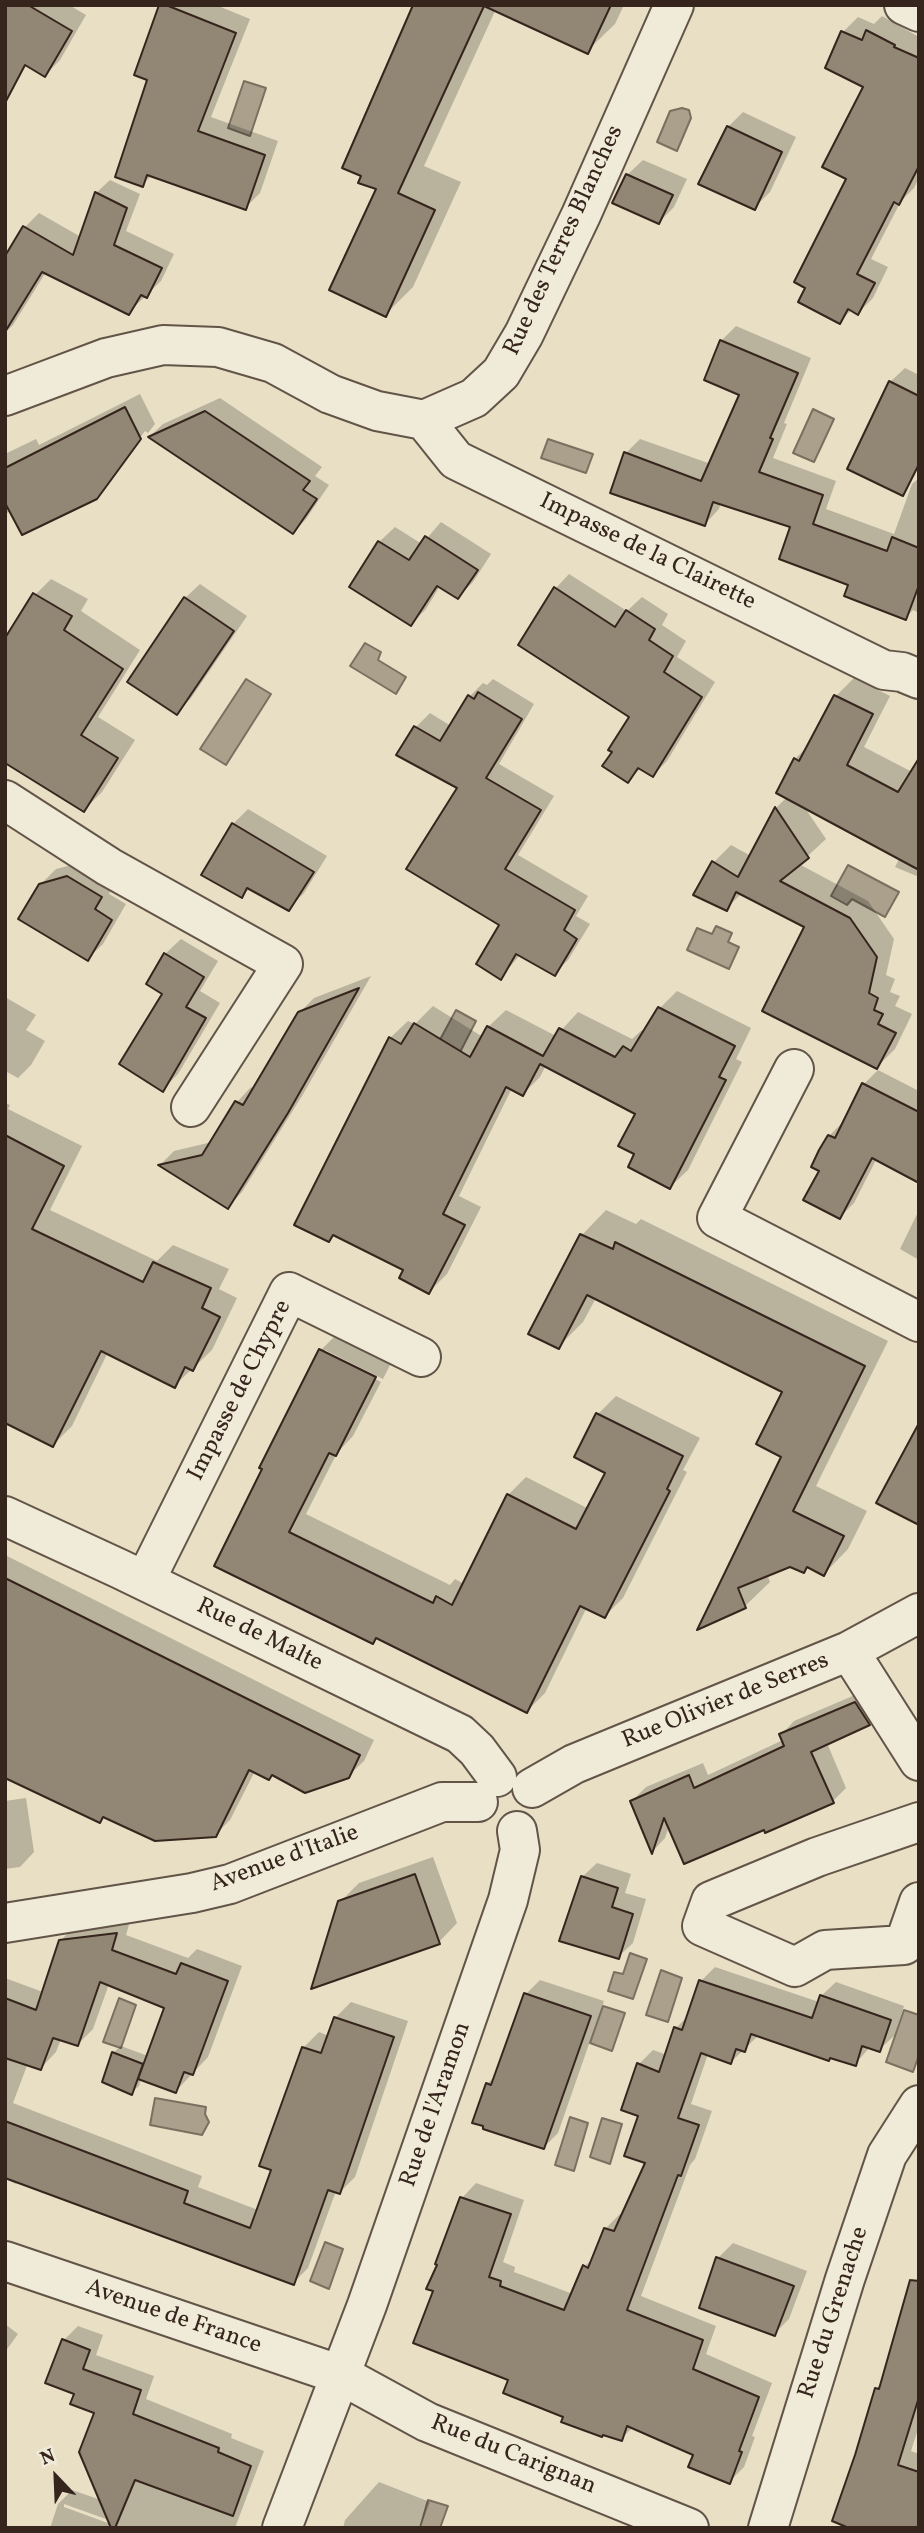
<!DOCTYPE html>
<style>
body{margin:0}
#map{position:relative;width:924px;height:2533px;overflow:hidden;background:#e8dfc5;font-family:Vollkorn,serif}
canvas{display:block}
.frame{position:absolute;inset:0;border:7px solid #35251d;pointer-events:none}
.north{position:absolute;left:21px;top:2442px;width:70px;height:70px;-webkit-text-stroke:5px #f0ead9;paint-order:stroke;rotate:337deg;font-size:19px;font-weight:700;line-height:28px;text-align:center;color:#35251d}
.north::after{content:'';display:block;margin:auto;width:24px;height:32px;background:#35251d;clip-path:polygon(50% 0,100% 100%,50% 72%,0 100%)}
</style>
<div id="map">
<canvas width="924" height="2533"></canvas>
<div class="frame"></div>
<div class="north">N</div>
</div>
<script>
const ctx = document.querySelector('canvas').getContext('2d');
ctx.lineJoin = 'round';
function fill(path, color) {
  ctx.fillStyle = color;
  ctx.fill(path, 'evenodd');
}
function poly(rows) {
  const path = new Path2D();
  for (const r of rows) {
    path.moveTo(r[0], r[1]);
    for (let i = 2; i < r.length; i += 2) path.lineTo(r[i], r[i + 1]);
  }
  return path;
}
function stroke(path, color, width, dash) {
  ctx.strokeStyle = color;
  ctx.lineWidth = width;
  ctx.lineCap = dash ? 'butt' : 'round';
  ctx.setLineDash(dash || []);
  ctx.stroke(path);
}
function write(font, color, halo, rows, align = 'center') {
  ctx.font = font + ' Vollkorn,serif';
  ctx.lineWidth = 6;
  ctx.setLineDash([]);
  ctx.textBaseline = 'middle';
  ctx.strokeStyle = halo;
  ctx.fillStyle = color;
  for (const [text, x, y, turn = 0] of rows) {
    ctx.save();
    ctx.translate(x, y);
    ctx.rotate((+turn || 0) * Math.PI / 180);
    ctx.textAlign = isNaN(turn) ? turn : align;
    if (halo) ctx.strokeText(text, 0, 0);
    ctx.fillText(text, 0, 0);
    ctx.restore();
  }
}
const water = poly([
 [244,81,266,88,250,136,228,128,244,81],
 [682,108,689,110,691,118,677,151,657,142,670,111,682,108],
 [813,409,834,419,814,462,793,453,813,409],
 [548,439,593,454,586,473,541,458,548,439],
 [365,643,381,652,378,660,406,677,396,694,350,666,365,643],
 [246,679,271,694,226,765,200,749,246,679],
 [848,865,899,892,885,917,852,899,847,905,831,896,848,865],
 [716,926,732,933,728,942,739,947,729,969,687,950,697,928,712,934,716,926],
 [456,1010,476,1021,456,1060,435,1049,456,1010],
 [630,1953,647,1959,633,1999,608,1991,614,1972,623,1974,630,1953],
 [661,1970,682,1978,668,2022,646,2015,661,1970],
 [119,1998,136,2005,121,2048,103,2042,119,1998],
 [603,2006,625,2013,612,2051,590,2043,603,2006],
 [904,2010,919,2015,919,2055,913,2072,886,2062,904,2010],
 [155,2098,206,2107,205,2114,209,2122,202,2135,150,2125,155,2098],
 [570,2117,588,2123,574,2171,555,2165,570,2117],
 [602,2118,622,2124,610,2164,590,2157,602,2118],
 [325,2242,343,2249,329,2289,310,2281,325,2242],
 [428,2500,448,2506,440,2528,420,2528,428,2500]
]);
const shadow = poly([
 [5,5,69,5,86,15,60,60,45,75,27,64,22,69],
 [161,5,216,5,250,19,211,117,278,141,260,193,245,208,152,175,142,185,149,79],
 [415,5,624,5,615,24,587,51,496,9,424,166,461,182,413,287,386,314,378,188],
 [882,16,919,37,919,178,914,188,901,201,871,259,888,267,873,298,858,313,852,309,840,322,849,178,866,86,843,32,858,17,874,24],
 [743,112,796,137,770,192,755,207,728,127],
 [643,160,687,179,674,207,659,222,627,175],
 [110,180,140,194,126,231,174,254,161,281,129,312,46,272,13,325,5,333,5,259,25,227,39,213,81,237,96,193],
 [736,326,811,358,784,423,787,424,773,458,836,481,826,509,894,534,912,484,919,478,919,613,913,610,905,618,850,584,793,526,721,502,719,509,705,524,626,453,640,439,711,464,742,394,721,341],
 [905,368,919,375,919,466,913,478,898,492,890,382],
 [140,394,155,424,148,433,145,431,103,488,105,488,96,498,11,511,5,514,5,454,36,439,39,445],
 [220,398,322,467,315,476,329,485,306,519,293,532,150,436,163,424],
 [441,522,491,554,473,582,458,597,440,586,426,609,411,624,379,542,395,527,422,544],
 [569,574,627,611,642,597,668,614,662,625,686,641,677,657,715,682,667,761,653,775,641,768,628,781,614,751,632,716,555,589],
 [51,579,88,599,81,611,140,650,98,717,135,740,102,792,84,810,33,597],
 [200,584,247,616,191,698,177,712,129,681,185,598],
 [854,678,890,696,864,747,916,774,919,772,919,877,895,867,900,857,803,805,826,839,799,864,868,901,894,939,886,975,895,979,890,992,900,996,895,1006,912,1014,895,1049,877,1067,806,927,742,893,726,909,713,863,731,845,751,856,776,808,787,797,795,759,811,743,836,696],
 [493,679,534,704,499,764,554,796,518,855,588,896,576,916,590,924,568,960,554,974,520,955,501,977,502,925,460,788,399,754,416,727,430,713,451,726,470,696,483,683,487,685],
 [248,809,327,856,304,893,289,908,250,888,242,896,233,824],
 [84,862,116,881,109,894,126,904,103,944,87,959,40,885,56,869],
 [181,939,218,961,200,991,220,1003,178,1074,163,1089,165,954],
 [371,976,302,1096,242,1192,228,1207,160,1165,174,1151,212,1142,237,1102,251,1087,254,1089,299,1013,314,998],
 [677,991,751,1028,736,1059,742,1062,688,1170,670,1187,637,1153,637,1113,546,1065,540,1077,523,1094,512,1088,459,1196,481,1207,447,1274,429,1292,406,1269,335,1234,329,1240,390,1038,408,1021,415,1024,433,1006,483,1037,488,1027,506,1010,556,1036,578,1012,632,1039,642,1030,645,1032,660,1008],
 [5,997,36,1015,26,1030,45,1041,31,1065,18,1078,5,1071],
 [878,1070,919,1091,919,1181,877,1158,854,1203,840,1217,821,1171,829,1136,843,1122,864,1084],
 [5,1103,10,1105,8,1109,82,1146,50,1210,157,1261,173,1245,229,1269,219,1289,237,1298,212,1350,174,1386,108,1352,72,1426,53,1445,5,1419],
 [606,1210,636,1224,641,1219,888,1341,816,1486,867,1511,848,1549,824,1574,808,1566,803,1571,790,1565,767,1574,770,1582,745,1606,701,1626,784,1456,784,1392,596,1298,583,1322,558,1347,530,1333,582,1235],
 [919,1210,919,1260,900,1249],
 [339,1332,393,1359,383,1379,325,1350,325,1354,381,1382,353,1436,337,1453,306,1514,450,1585,455,1579,464,1584,508,1495,526,1477,589,1509,607,1472,577,1457,598,1414,616,1396,700,1438,683,1470,687,1472,623,1598,605,1616,587,1607,545,1693,527,1711,378,1637,373,1642,217,1565,265,1468,262,1467,321,1350],
 [5,1555,374,1740,364,1761,348,1776,273,1774,269,1778,255,1771,230,1820,215,1835,105,1816,100,1821,5,1750],
 [869,1689,882,1710,869,1723,827,1743,846,1788,833,1801,765,1828,669,1826,665,1838,653,1851,632,1801,646,1787,703,1763,708,1775,783,1740,781,1735,794,1721],
 [26,1798,34,1852,20,1867,5,1869,5,1801],
 [433,1857,457,1923,439,1942,340,1902,359,1883],
 [597,1863,631,1874,625,1893,646,1899,633,1943,618,1957,582,1877],
 [131,1918,126,1935,188,1958,197,1949,242,1966,208,2057,176,2091,141,2078,139,2086,131,2093,113,2053,121,2046,148,2056,167,2007,109,1984,93,2029,78,2044,61,2039,56,2052,41,2068,28,2063,13,2103,202,2176,198,2187,258,2210,274,2169,303,2048,319,2032,329,2036,335,2018,351,2002,408,2021,355,2177,340,2192,336,2191,308,2268,293,2283,19,2181,16,2184,5,2179,5,1978,43,1992,60,1941,76,1925],
 [715,1967,819,2002,821,1996,836,1982,904,2006,894,2036,879,2050,870,2047,855,2064,759,2035,731,2062,708,2054,691,2104,712,2111,695,2159,690,2165,641,2296,716,2326,706,2354,772,2383,752,2436,755,2437,744,2467,729,2482,695,2454,633,2427,621,2439,565,2416,510,2379,435,2290,439,2264,437,2263,462,2198,476,2183,524,2200,503,2262,515,2267,514,2272,573,2294,585,2266,594,2257,605,2229,620,2214,623,2215,647,2162,640,2115,639,2064,653,2050,667,2055,676,2028,690,2014,701,1981],
 [540,1980,604,2001,558,2133,544,2147,487,2084,496,2075,526,1994],
 [733,2243,807,2271,789,2319,774,2334,718,2258],
 [919,2272,919,2426,911,2451,919,2454,919,2528,856,2528,876,2389,882,2382],
 [5,2324,18,2334,5,2352],
 [78,2326,103,2335,96,2355,154,2376,146,2399,232,2434,231,2438,264,2451,235,2528,50,2528,58,2504,72,2490,101,2500,96,2412,76,2393,64,2340],
 [64,2504,117,2523,116,2526,64,2507],
 [379,2482,430,2502,420,2528,343,2528,345,2520]
]);
const building = poly([
 [5,5,28,5,72,31,45,77,25,65,5,103,5,5],
 [159,5,166,5,236,33,198,131,265,155,246,210,147,175,143,187,115,177,147,80,134,75,159,5],
 [413,5,611,5,588,54,484,6,398,193,435,210,386,317,329,290,376,189,358,183,361,176,342,168,413,5],
 [866,30,895,45,894,47,919,58,919,166,899,205,894,202,857,274,875,283,858,315,848,309,840,324,798,302,805,288,794,282,846,179,822,167,863,87,825,68,841,31,862,40,866,30],
 [727,126,782,152,755,210,698,184,727,126],
 [626,174,673,195,659,224,612,203,626,174],
 [95,192,127,208,114,245,162,268,147,298,141,295,129,315,42,272,5,332,5,256,23,226,73,255,95,192],
 [720,340,798,373,770,438,773,439,759,472,823,495,813,524,887,551,892,537,919,548,919,585,906,620,844,596,848,585,779,559,790,527,713,502,705,526,610,493,624,452,701,481,739,395,704,380,720,340],
 [889,381,919,396,919,464,903,496,847,469,889,381],
 [125,407,141,439,97,499,22,535,5,503,5,468,125,407],
 [205,411,310,481,303,490,317,499,293,534,148,437,205,411],
 [425,536,478,570,458,599,437,586,411,626,349,587,378,541,409,560,425,536],
 [554,587,615,627,626,610,655,629,649,640,673,656,664,672,702,697,653,777,638,768,628,783,602,766,612,752,608,750,629,717,518,645,554,587],
 [33,593,72,616,64,630,123,669,81,735,118,758,84,812,5,763,5,638,33,593],
 [184,597,234,631,177,715,127,682,184,597],
 [478,692,522,719,486,778,541,810,505,869,575,910,564,930,577,939,555,976,516,954,501,980,476,964,499,925,406,869,457,788,396,755,414,726,440,741,468,695,474,699,478,692],
 [834,695,873,714,847,765,898,792,919,758,919,870,776,793,794,758,799,761,834,695],
 [775,807,809,858,780,881,850,918,877,957,869,993,878,998,874,1010,883,1014,878,1024,896,1033,877,1069,762,1011,804,927,736,892,727,911,693,895,712,861,738,877,775,807],
 [232,823,314,872,289,911,247,888,242,898,201,875,232,823],
 [67,876,102,897,95,909,112,920,88,961,18,919,39,884,67,876],
 [164,953,204,977,186,1007,206,1018,163,1092,119,1064,162,994,146,984,164,953],
 [359,988,288,1113,228,1209,158,1165,202,1155,235,1101,243,1105,298,1012,359,988],
 [658,1007,735,1046,719,1077,726,1080,670,1189,628,1167,634,1154,618,1146,635,1114,540,1064,523,1096,506,1087,443,1214,465,1225,429,1294,399,1278,403,1270,333,1235,329,1242,294,1225,389,1037,401,1044,414,1023,470,1057,487,1026,543,1056,559,1028,615,1057,623,1046,631,1051,658,1007],
 [862,1083,919,1112,919,1183,872,1158,840,1219,803,1200,819,1171,811,1167,819,1150,828,1135,835,1138,862,1083],
 [5,1135,64,1166,32,1229,143,1282,153,1262,211,1288,202,1308,220,1317,193,1371,185,1367,175,1388,101,1351,53,1447,5,1423,5,1135],
 [580,1234,613,1249,615,1242,865,1366,793,1511,844,1536,824,1576,807,1567,804,1573,790,1567,738,1588,746,1608,697,1630,781,1457,756,1444,782,1392,587,1295,559,1349,528,1334,580,1234],
 [319,1349,376,1377,336,1456,329,1453,289,1532,433,1603,436,1596,452,1605,507,1494,576,1529,605,1473,574,1457,596,1413,683,1456,667,1489,670,1491,605,1618,580,1606,527,1713,376,1638,373,1644,214,1566,262,1469,259,1468,319,1349],
 [919,1423,919,1525,876,1503,919,1423],
 [5,1578,360,1755,349,1778,305,1793,272,1775,269,1780,249,1770,216,1837,155,1841,103,1817,100,1823,5,1778,5,1578],
 [855,1702,870,1725,811,1752,834,1803,765,1833,764,1830,684,1864,664,1818,652,1854,630,1801,689,1775,694,1788,784,1746,779,1734,855,1702],
 [415,1874,440,1944,311,1989,338,1901,415,1874],
 [581,1876,618,1888,612,1907,633,1914,619,1959,559,1941,581,1876],
 [117,1933,112,1950,176,1974,181,1963,228,1981,193,2075,184,2072,176,2093,138,2079,164,2008,100,1982,78,2046,53,2038,41,2070,5,2058,5,1998,36,2010,59,1940,117,1933],
 [699,1980,812,2018,820,1995,891,2020,880,2052,862,2046,856,2066,830,2058,829,2061,751,2034,745,2052,736,2049,731,2064,701,2053,678,2118,699,2125,681,2176,678,2175,627,2310,703,2340,693,2369,759,2397,739,2451,742,2452,730,2484,688,2467,693,2455,627,2426,622,2441,603,2435,602,2437,561,2422,563,2417,503,2393,508,2380,413,2343,433,2291,426,2289,437,2265,435,2264,460,2197,511,2214,489,2277,501,2281,500,2286,564,2310,583,2265,588,2268,604,2228,614,2231,645,2163,624,2156,638,2116,621,2110,637,2063,659,2072,674,2027,682,2030,699,1980],
 [524,1993,591,2016,544,2149,483,2129,483,2126,472,2123,486,2083,491,2085,524,1993],
 [334,2017,394,2037,340,2194,328,2190,294,2285,5,2178,5,2121,188,2191,184,2203,250,2228,271,2170,259,2166,302,2047,321,2053,334,2017],
 [112,2052,143,2064,132,2095,102,2082,112,2052],
 [716,2257,794,2286,775,2336,699,2308,716,2257],
 [910,2280,919,2281,919,2397,898,2465,919,2472,919,2528,849,2528,832,2521,855,2455,875,2388,879,2389,910,2280],
 [62,2339,90,2350,83,2369,141,2390,133,2414,219,2448,218,2452,251,2466,233,2516,135,2480,115,2528,111,2528,79,2452,94,2413,70,2404,74,2394,45,2383,62,2339]
]);
const minor = poly([
 [904,5,919,12],
 [5,396,106,358,163,345,218,347,273,363,330,394,377,411,424,420,474,398,501,373,524,334,581,215,674,5],
 [424,420,456,460,884,670,902,672,919,679],
 [5,800,109,867,283,964,191,1107],
 [794,1069,717,1218,919,1322],
 [5,1516,120,1569,460,1734,477,1750,497,1777],
 [145,1581,289,1292,421,1357],
 [849,1651,919,1761],
 [532,1788,574,1764,849,1651,919,1613],
 [5,1923,192,1893,230,1884,442,1802,478,1802],
 [904,1945,825,1950,795,1967,702,1926,711,1901,817,1857,919,1822],
 [904,1945,919,1902],
 [5,2261,341,2375,427,2422,689,2528],
 [282,2528,367,2305,508,1900,520,1850,517,1831],
 [768,2528,845,2279,887,2155,919,2105]
]);
const streetNames = [
 ["Rue des Terres Blanches",565,241,-65],
 ["Impasse de la Clairette",647,553,26],
 ["Impasse de Chypre",241,1391,-63],
 ["Rue de Malte",259,1636,26],
 ["Rue Olivier de Serres",726,1702,-22],
 ["Avenue d'Italie",285,1860,-20],
 ["Rue de l'Aramon",437,2105,-71],
 ["Rue du Grenache",835,2313,-72],
 ["Avenue de France",173,2318,19],
 ["Rue du Carignan",513,2456,22]
];
fill(water, '#aba08c');
stroke(water, '#7c6f60', 2);
fill(shadow, '#0003');
fill(building, '#928674');
stroke(building, '#35251d', 2);
stroke(minor, '#625447', 42);
stroke(minor, '#f0ead9', 38);
write('24px', '#35251d', '#f0ead9', streetNames);
</script>
